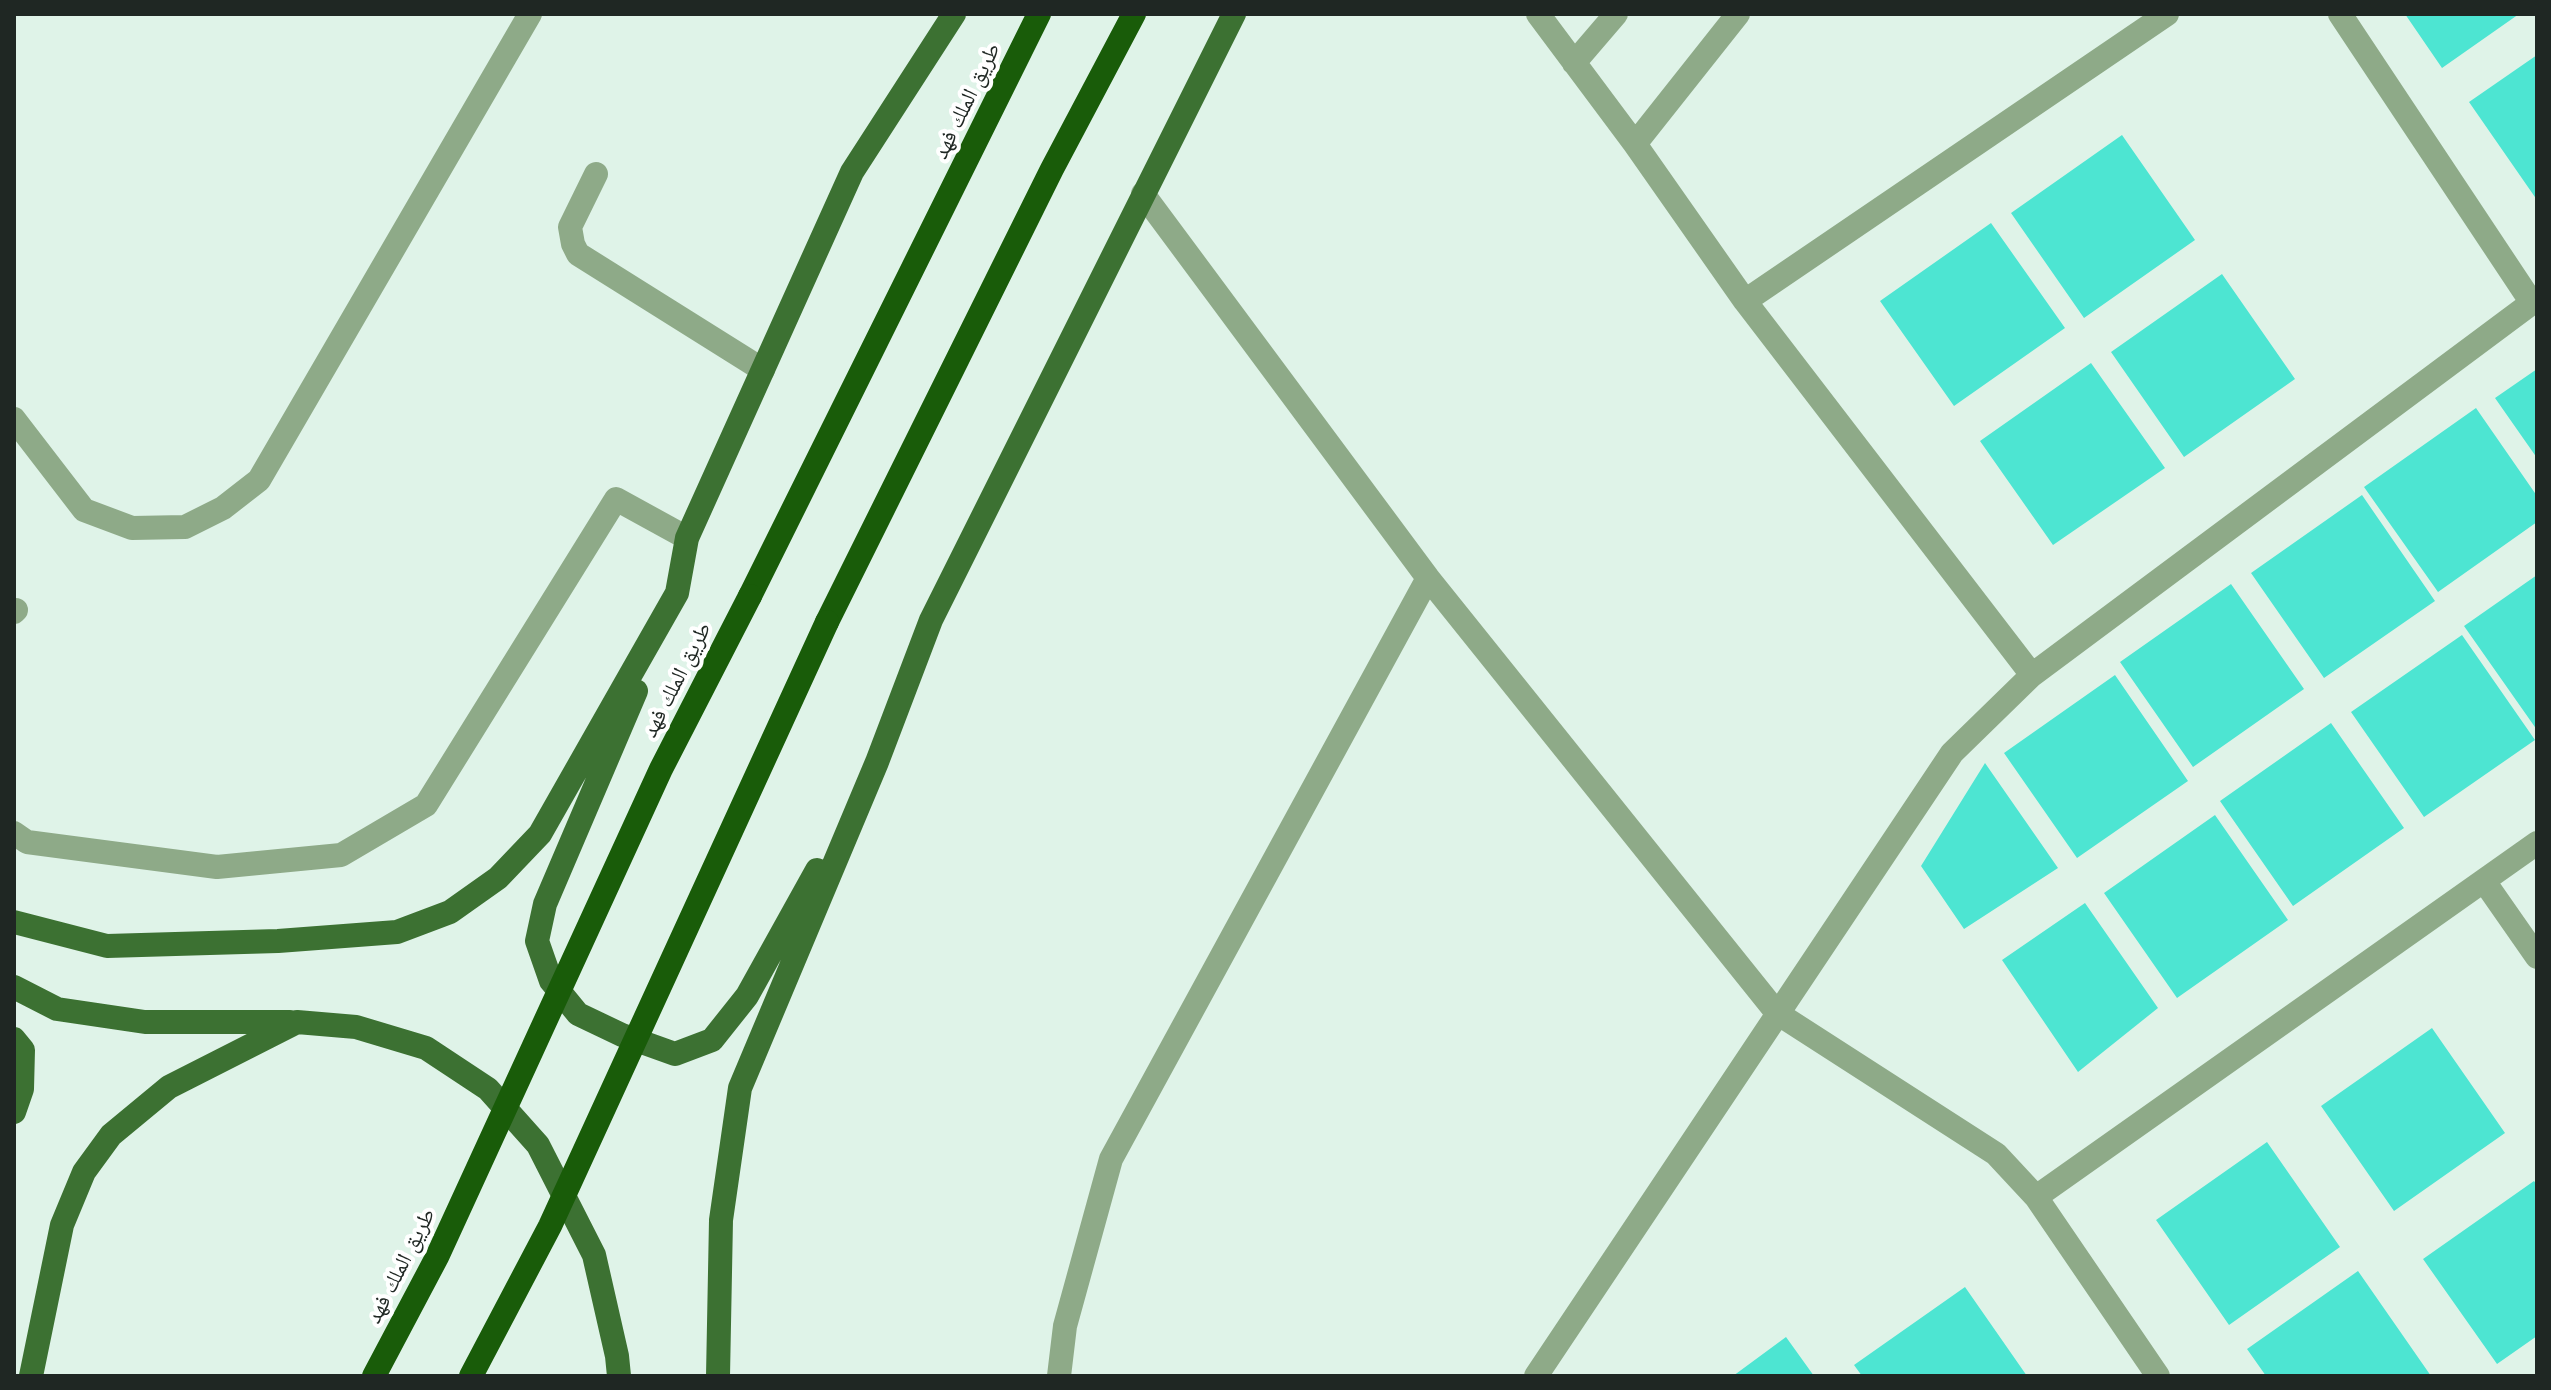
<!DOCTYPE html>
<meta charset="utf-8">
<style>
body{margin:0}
#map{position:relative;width:2551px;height:1390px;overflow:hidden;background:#dff3e8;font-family:Quicksand,sans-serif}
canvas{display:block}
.frame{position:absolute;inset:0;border:16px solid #1f2723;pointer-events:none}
</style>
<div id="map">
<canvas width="2551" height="1390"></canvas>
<div class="frame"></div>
</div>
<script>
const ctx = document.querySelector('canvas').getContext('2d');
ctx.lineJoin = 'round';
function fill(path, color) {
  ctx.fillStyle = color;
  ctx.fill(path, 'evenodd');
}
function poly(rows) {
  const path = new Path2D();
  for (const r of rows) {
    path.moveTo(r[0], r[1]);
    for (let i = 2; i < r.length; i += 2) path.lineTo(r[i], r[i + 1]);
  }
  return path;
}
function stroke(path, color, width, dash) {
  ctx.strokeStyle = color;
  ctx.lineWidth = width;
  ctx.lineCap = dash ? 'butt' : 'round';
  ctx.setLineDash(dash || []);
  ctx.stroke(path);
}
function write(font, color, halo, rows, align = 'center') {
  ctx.font = font + ' Quicksand,"Noto Naskh Arabic",sans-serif';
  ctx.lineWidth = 8;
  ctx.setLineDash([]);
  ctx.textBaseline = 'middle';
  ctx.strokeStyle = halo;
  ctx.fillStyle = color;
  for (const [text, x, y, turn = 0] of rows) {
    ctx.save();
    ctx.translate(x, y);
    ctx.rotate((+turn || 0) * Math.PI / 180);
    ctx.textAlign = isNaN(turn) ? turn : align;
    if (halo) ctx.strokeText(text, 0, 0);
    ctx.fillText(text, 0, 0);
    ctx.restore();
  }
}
const building = poly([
 [2405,14,2519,14,2442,68],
 [2537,55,2537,200,2469,102],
 [2122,135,2195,240,2084,318,2011,213],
 [1991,223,2065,328,1954,406,1880,301],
 [2222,274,2295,379,2184,457,2111,352],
 [2091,363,2165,468,2053,545,1980,441],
 [2537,369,2537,458,2495,398],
 [2476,408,2537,496,2537,522,2438,592,2364,487],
 [2362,495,2435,601,2324,678,2251,573],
 [2537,575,2537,730,2464,626],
 [2231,584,2304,689,2193,767,2120,662],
 [2462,635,2535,740,2424,817,2351,712],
 [2115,675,2188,781,2077,858,2004,753],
 [2331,723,2404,828,2293,906,2220,801],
 [1985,763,2058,868,1964,929,1921,866],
 [2215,815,2288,920,2177,998,2104,893],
 [2085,903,2158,1008,2078,1072,2002,960],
 [2432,1028,2505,1133,2394,1211,2321,1106],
 [2267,1142,2340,1247,2229,1325,2156,1220],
 [2534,1181,2537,1185,2537,1336,2497,1364,2423,1259],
 [2358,1271,2431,1376,2266,1376,2247,1349],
 [1965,1287,2027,1376,1862,1376,1854,1365],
 [1786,1337,1814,1376,1733,1376]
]);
const minor = poly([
 [1538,14,1635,144,1745,301,2032,675],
 [2340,14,2532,303],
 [1574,63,1616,14],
 [1635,144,1738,14],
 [596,174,570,227,573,244,578,254,763,370],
 [1143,194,1428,578,1777,1013,1996,1154,2036,1197,2158,1376],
 [1745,301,2167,14],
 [14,419,84,510,132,528,185,527,223,508,259,480,530,14],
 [14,612,16,610],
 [14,833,27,842,217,867,341,855,426,805,616,499,687,538],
 [2484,881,2537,957],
 [2036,1197,2537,843],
 [1059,1376,1065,1326,1111,1159,1428,578],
 [1536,1376,1952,753,2032,675,2537,299]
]);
const major = poly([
 [636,691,545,904,537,941,551,981,578,1014,622,1035,675,1054,712,1040,747,996,817,870],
 [14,922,107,946,278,941,397,932,450,912,498,878,540,834,677,593,687,538,852,172,954,14],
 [14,987,57,1009,145,1022,290,1022],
 [14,1039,23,1050,22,1089,14,1112],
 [31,1376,62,1225,84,1172,111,1135,169,1087,297,1022,356,1027,426,1048,488,1089,538,1145,594,1255,617,1356,619,1376],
 [718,1376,721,1220,740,1088,877,762,931,620,1234,14]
]);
const highway = poly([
 [750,596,1039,14],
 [827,622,1052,169,1134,14]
]);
const highwayBridge = poly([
 [374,1376,437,1257,661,769,750,596],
 [471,1376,550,1226,827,622]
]);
const streetNames = [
 ["طريق الملك فهد",967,101,-64],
 ["طريق الملك فهد",677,680,-63],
 ["طريق الملك فهد",401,1266,-63]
];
fill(building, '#4de5d2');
stroke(minor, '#8eaa88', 24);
stroke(major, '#3c7132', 24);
stroke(highway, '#195c09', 24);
stroke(highwayBridge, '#195c09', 24);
write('22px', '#1f2723', '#fff', streetNames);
</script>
